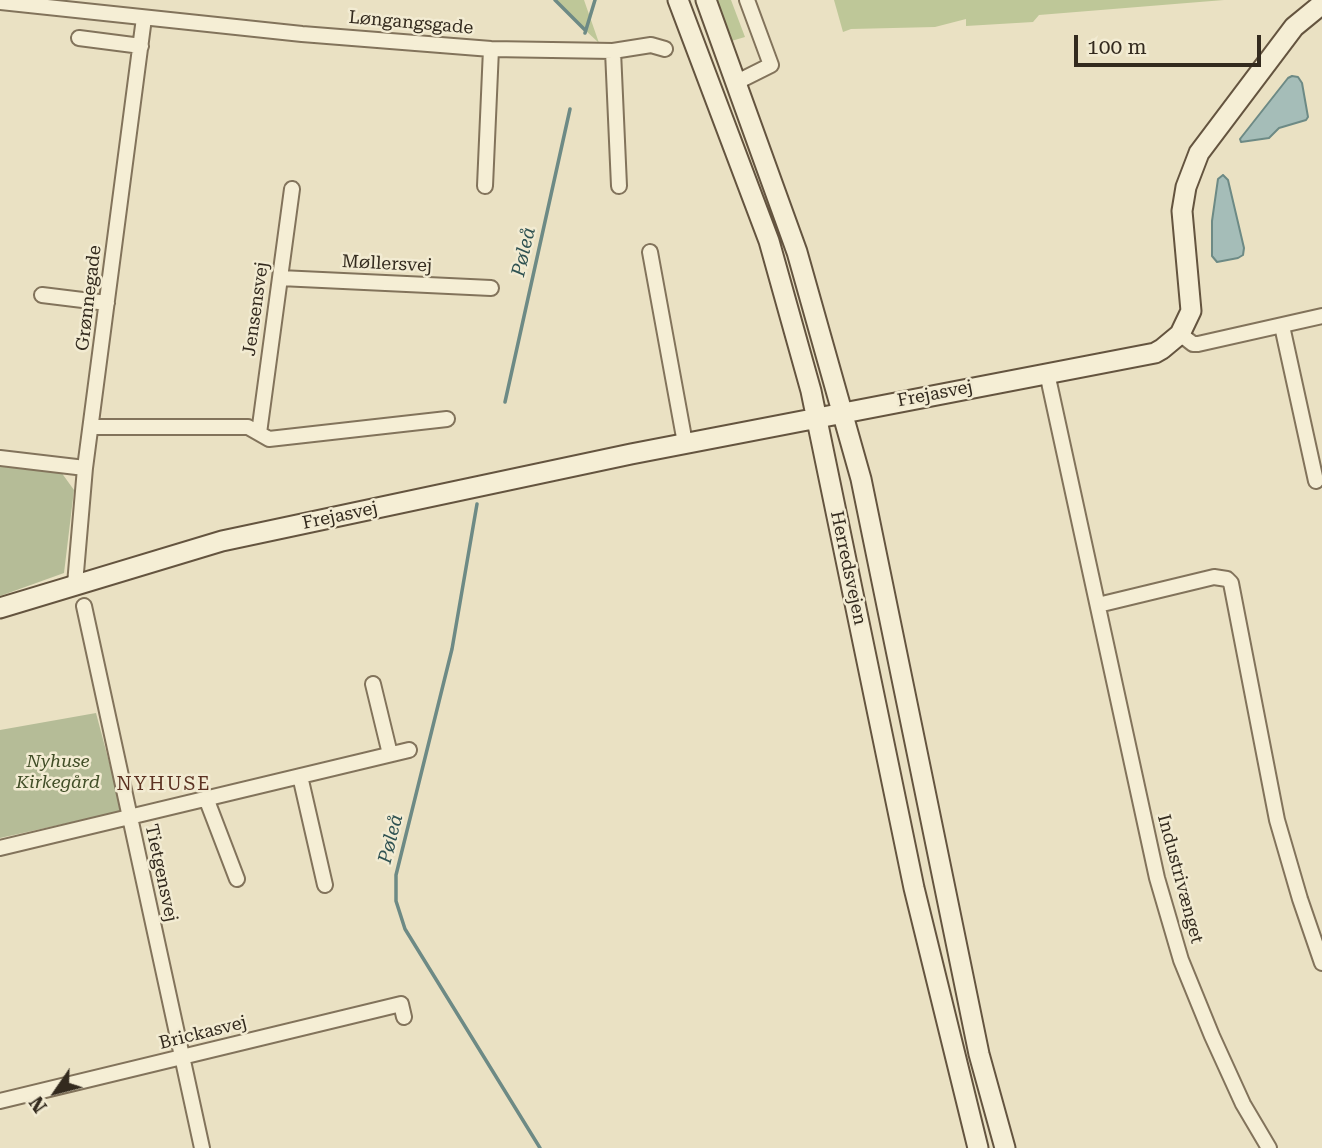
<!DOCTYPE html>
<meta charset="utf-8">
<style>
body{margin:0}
#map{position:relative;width:1322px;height:1148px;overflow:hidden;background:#eae1c3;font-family:"Roboto Serif",serif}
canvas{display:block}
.north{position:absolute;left:21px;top:1057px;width:70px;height:70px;-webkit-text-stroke:5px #f2ebd2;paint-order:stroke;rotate:235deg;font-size:19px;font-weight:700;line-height:28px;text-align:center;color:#332a1e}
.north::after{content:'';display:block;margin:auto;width:24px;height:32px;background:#332a1e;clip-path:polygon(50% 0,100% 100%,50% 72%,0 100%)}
.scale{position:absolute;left:1074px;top:35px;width:187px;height:32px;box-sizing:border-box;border:4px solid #332a1e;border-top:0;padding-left:9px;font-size:21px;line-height:24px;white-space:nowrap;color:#332a1e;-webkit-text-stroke:5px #f2ebd2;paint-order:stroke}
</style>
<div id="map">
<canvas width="1322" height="1148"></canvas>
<div class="north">N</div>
<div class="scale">100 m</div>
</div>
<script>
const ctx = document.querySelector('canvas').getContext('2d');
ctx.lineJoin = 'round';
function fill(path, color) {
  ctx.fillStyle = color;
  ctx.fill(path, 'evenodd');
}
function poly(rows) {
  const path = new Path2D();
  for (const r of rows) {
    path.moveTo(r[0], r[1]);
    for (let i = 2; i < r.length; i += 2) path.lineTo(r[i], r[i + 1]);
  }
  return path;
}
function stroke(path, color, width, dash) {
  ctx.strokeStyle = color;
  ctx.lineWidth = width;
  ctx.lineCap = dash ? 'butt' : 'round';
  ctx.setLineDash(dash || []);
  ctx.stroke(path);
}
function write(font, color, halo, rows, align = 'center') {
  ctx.font = font + ' "Roboto Serif",serif';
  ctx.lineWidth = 5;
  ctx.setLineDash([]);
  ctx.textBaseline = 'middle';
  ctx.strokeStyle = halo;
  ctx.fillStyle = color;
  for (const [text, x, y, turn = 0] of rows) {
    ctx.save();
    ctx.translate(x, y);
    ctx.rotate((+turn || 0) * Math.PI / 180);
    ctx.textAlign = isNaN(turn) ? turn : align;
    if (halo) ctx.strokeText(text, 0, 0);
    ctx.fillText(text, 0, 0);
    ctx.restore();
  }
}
const green = poly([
 [555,0,584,0,599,43,585,30],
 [712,0,731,0,745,37,728,42],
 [834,0,1224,0,1039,15,1033,22,966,26,966,19,935,27,851,29,843,32]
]);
const cemetery = poly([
 [0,466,61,472,74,490,64,573,0,596],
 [96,713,122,811,0,838,0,730]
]);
const water = poly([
 [1292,76,1298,77,1302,83,1308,117,1306,120,1279,128,1269,138,1241,142,1240,139,1288,78,1292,76],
 [1223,175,1228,180,1244,248,1243,255,1238,258,1217,262,1212,256,1212,221,1218,179,1223,175]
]);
const stream = poly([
 [555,0,585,30],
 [585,33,595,0],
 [505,402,570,109],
 [477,504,452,649,396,875,396,901,405,929,540,1148]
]);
const street = poly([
 [0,2,302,34,491,49,613,51,651,45,665,49],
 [79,38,141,46],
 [613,51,619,186],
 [737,82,771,65,747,0],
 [485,186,491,49],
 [650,252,685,443],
 [280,278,491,288],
 [42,295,107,303],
 [1282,326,1316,481],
 [1180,334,1193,344,1198,344,1322,316],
 [1047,373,1157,878,1181,960,1212,1036,1243,1104,1269,1148],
 [92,427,248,427,269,439,447,419],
 [259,433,292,189],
 [0,458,85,468],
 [75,584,85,468,144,18],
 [1098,605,1214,577,1227,579,1231,583,1277,820,1300,899,1322,963],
 [84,606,202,1148],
 [373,684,390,754],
 [300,776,325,885],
 [206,798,237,879],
 [0,848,409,750],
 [0,1101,401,1004,404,1017]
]);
const secondary = poly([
 [678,0,769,241,811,391,914,888,978,1148],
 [706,0,797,252,861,479,979,1054,1005,1148],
 [0,608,222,541,631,454,1155,353,1162,349,1180,334,1191,311,1182,211,1186,187,1199,153,1294,27,1322,4]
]);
const streetNames = [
 ["Løngangsgade",411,23,5],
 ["Møllersvej",387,264,3],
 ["Grønnegade",89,298,-83],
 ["Jensensvej",256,309,-82],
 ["Frejasvej",935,394,-11],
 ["Frejasvej",340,516,-12],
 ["Herredsvejen",848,568,78],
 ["Tietgensvej",161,873,78],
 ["Industrivænget",1180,879,75],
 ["Brickasvej",203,1033,-14]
];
const parkNames = [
 ["Nyhuse",58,762],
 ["Kirkegård",58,783]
];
const waterNames = [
 ["Pøleå",524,252,-77],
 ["Pøleå",391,839,-76]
];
const neighbourhoodNames = [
 ["NYHUSE",164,784]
];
fill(green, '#bec798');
fill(cemetery, '#b5bc97');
fill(water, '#a5bdb8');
stroke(water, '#6d8a85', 2);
stroke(stream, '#6d8a85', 3.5);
stroke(street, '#82735b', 18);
stroke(secondary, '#64543f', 23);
stroke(street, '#f5eed5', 14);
stroke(secondary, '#f5eed5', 19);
write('18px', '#332a1e', '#f2ebd2', streetNames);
write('italic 18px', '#414e27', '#f2ebd2', parkNames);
write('italic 19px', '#2f5252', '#f2ebd2', waterNames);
ctx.letterSpacing = '2px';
write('19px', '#5c3222', '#f2ebd2', neighbourhoodNames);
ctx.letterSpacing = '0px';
</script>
